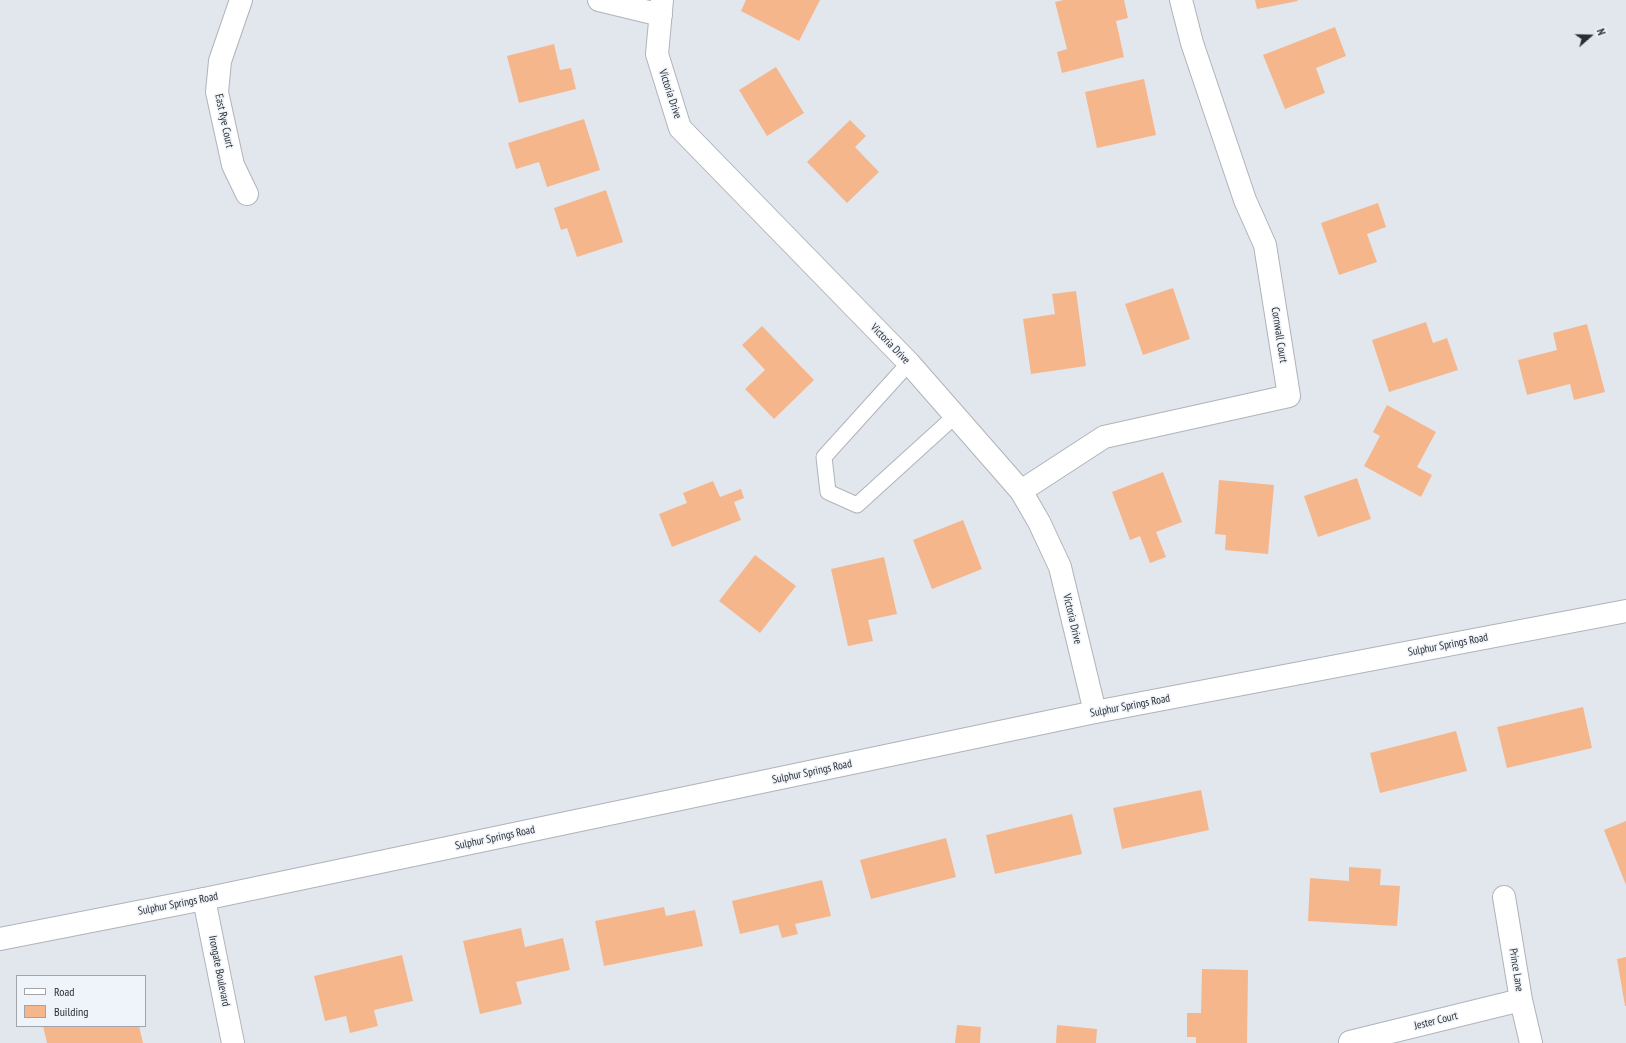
<!DOCTYPE html>
<style>
body{margin:0}
#map{position:relative;width:1626px;height:1043px;overflow:hidden;background:#e2e7ee;font-family:"PT Sans Narrow",sans-serif}
canvas{display:block}
.legend{position:absolute;left:16px;top:975px;width:130px;height:52px;box-sizing:border-box;background:#eff4fb;border:1px solid #a1a4aa;margin:0;padding:5px 7px;list-style:none;font-size:12px;color:#2b2d30}
.legend li{display:flex;align-items:center;gap:8px;height:20px}
.legend b{width:20px;border:1px solid #a1a4aa}
.north{position:absolute;left:1570px;top:16px;width:40px;height:40px;-webkit-text-stroke:3px #eff4fb;paint-order:stroke;rotate:70deg;font-size:11px;font-weight:700;line-height:16px;text-align:center;color:#2b2d30}
.north::after{content:'';display:block;margin:auto;width:14px;height:18px;background:#2b2d30;clip-path:polygon(50% 0,100% 100%,50% 72%,0 100%)}
</style>
<div id="map">
<canvas width="1626" height="1043"></canvas>
<ul class="legend">
<li><b style="height:5px;background:#fff"></b>Road</li>
<li><b style="height:11px;background:#f6b68c"></b>Building</li>
</ul>
<div class="north">N</div>
</div>
<script>
const ctx = document.querySelector('canvas').getContext('2d');
ctx.lineJoin = 'round';
function fill(path, color) {
  ctx.fillStyle = color;
  ctx.fill(path, 'evenodd');
}
function poly(rows) {
  const path = new Path2D();
  for (const r of rows) {
    path.moveTo(r[0], r[1]);
    for (let i = 2; i < r.length; i += 2) path.lineTo(r[i], r[i + 1]);
  }
  return path;
}
function stroke(path, color, width, dash) {
  ctx.strokeStyle = color;
  ctx.lineWidth = width;
  ctx.lineCap = dash ? 'butt' : 'round';
  ctx.setLineDash(dash || []);
  ctx.stroke(path);
}
function write(font, color, halo, rows, align = 'center') {
  ctx.font = font + ' "PT Sans Narrow",sans-serif';
  ctx.lineWidth = 3;
  ctx.setLineDash([]);
  ctx.textBaseline = 'middle';
  ctx.strokeStyle = halo;
  ctx.fillStyle = color;
  for (const [text, x, y, turn = 0] of rows) {
    ctx.save();
    ctx.translate(x, y);
    ctx.rotate((+turn || 0) * Math.PI / 180);
    ctx.textAlign = isNaN(turn) ? turn : align;
    if (halo) ctx.strokeText(text, 0, 0);
    ctx.fillText(text, 0, 0);
    ctx.restore();
  }
}
const building = poly([
 [746,0,820,0,799,41,741,11],
 [1063,0,1124,0,1128,18,1116,21,1124,57,1062,73,1057,52,1067,49,1055,2],
 [1255,0,1297,0,1298,1,1257,9],
 [1335,27,1346,56,1316,68,1325,93,1285,109,1263,55],
 [554,44,560,70,571,68,576,89,519,103,507,56],
 [776,67,804,113,767,136,739,90],
 [1144,79,1156,135,1097,148,1085,92],
 [584,119,600,170,547,187,539,162,516,169,508,143],
 [850,120,866,136,855,147,879,172,847,203,807,162],
 [606,190,623,242,577,257,567,228,561,230,554,208],
 [1378,203,1386,227,1367,234,1377,262,1339,275,1321,223],
 [1173,288,1190,339,1143,355,1125,304],
 [1076,291,1086,366,1031,374,1023,319,1055,314,1052,294],
 [1426,322,1433,343,1447,338,1458,370,1389,392,1372,340],
 [1587,324,1605,392,1574,400,1570,384,1527,395,1518,360,1557,350,1553,333],
 [762,326,814,380,774,419,745,389,765,370,742,345],
 [1387,405,1436,432,1417,467,1432,475,1421,497,1364,466,1380,436,1373,432],
 [1163,472,1182,522,1156,532,1166,557,1150,563,1140,536,1130,540,1112,492],
 [1357,478,1371,519,1318,537,1304,496],
 [1219,480,1274,485,1268,554,1225,550,1226,535,1215,534],
 [713,481,720,497,741,489,744,498,734,502,741,520,672,547,659,514,687,503,683,493],
 [963,520,982,569,932,589,913,540],
 [755,555,796,586,760,633,719,601],
 [884,557,897,614,868,620,873,641,848,646,831,569],
 [1583,707,1592,748,1507,768,1497,727],
 [1456,731,1467,771,1380,793,1370,753],
 [1201,790,1209,830,1122,849,1113,808],
 [1072,814,1082,854,995,874,986,835],
 [1626,821,1626,885,1604,830],
 [946,838,956,877,871,899,860,860],
 [1349,867,1381,869,1380,885,1400,886,1397,926,1308,921,1310,878,1349,881],
 [822,880,831,916,795,924,798,934,782,938,778,925,740,934,732,901],
 [664,907,666,916,695,910,703,946,604,966,595,921],
 [521,928,525,947,563,938,570,970,516,982,522,1004,480,1014,463,941],
 [402,955,413,1001,374,1010,378,1026,350,1033,346,1016,325,1021,314,976],
 [1626,957,1626,1006,1625,1006,1617,959],
 [1202,969,1248,970,1247,1043,1196,1043,1196,1037,1187,1037,1187,1013,1201,1013],
 [957,1025,981,1027,980,1043,955,1043],
 [1057,1025,1097,1029,1096,1043,1056,1043],
 [43,1026,139,1026,143,1043,47,1043]
]);
const lane = poly([
 [909,363,824,457,828,492,857,505,955,416]
]);
const street = poly([
 [241,0,220,61,217,92,233,165,247,194],
 [599,0,661,15],
 [662,0,657,54,680,128,909,363,1021,491,1039,522,1060,567,1095,712],
 [1021,491,1104,437,1289,396,1265,245,1245,200,1192,43,1181,0],
 [1504,897,1521,1000,1531,1043],
 [204,899,233,1043],
 [1350,1042,1521,1000]
]);
const secondary = poly([
 [0,939,204,899,1095,712,1626,611]
]);
const streetNames = [
 ["Victoria Drive",670,94,72],
 ["East Rye Court",224,121,78],
 ["Cornwall Court",1279,335,81],
 ["Victoria Drive",890,344,46],
 ["Victoria Drive",1072,619,77],
 ["Sulphur Springs Road",1448,645,-11],
 ["Sulphur Springs Road",1130,706,-11],
 ["Sulphur Springs Road",812,772,-12],
 ["Sulphur Springs Road",495,838,-12],
 ["Sulphur Springs Road",178,904,-11],
 ["Prince Lane",1516,970,81],
 ["Irongate Boulevard",219,971,79],
 ["Jester Court",1436,1021,-14]
];
fill(building, '#f6b68c');
stroke(lane, '#afb3ba', 17);
stroke(street, '#afb3ba', 24);
stroke(secondary, '#afb3ba', 24);
stroke(lane, '#fff', 15);
stroke(street, '#fff', 22);
stroke(secondary, '#fff', 22);
write('11px', '#2b2d30', '#eff4fb', streetNames);
</script>
